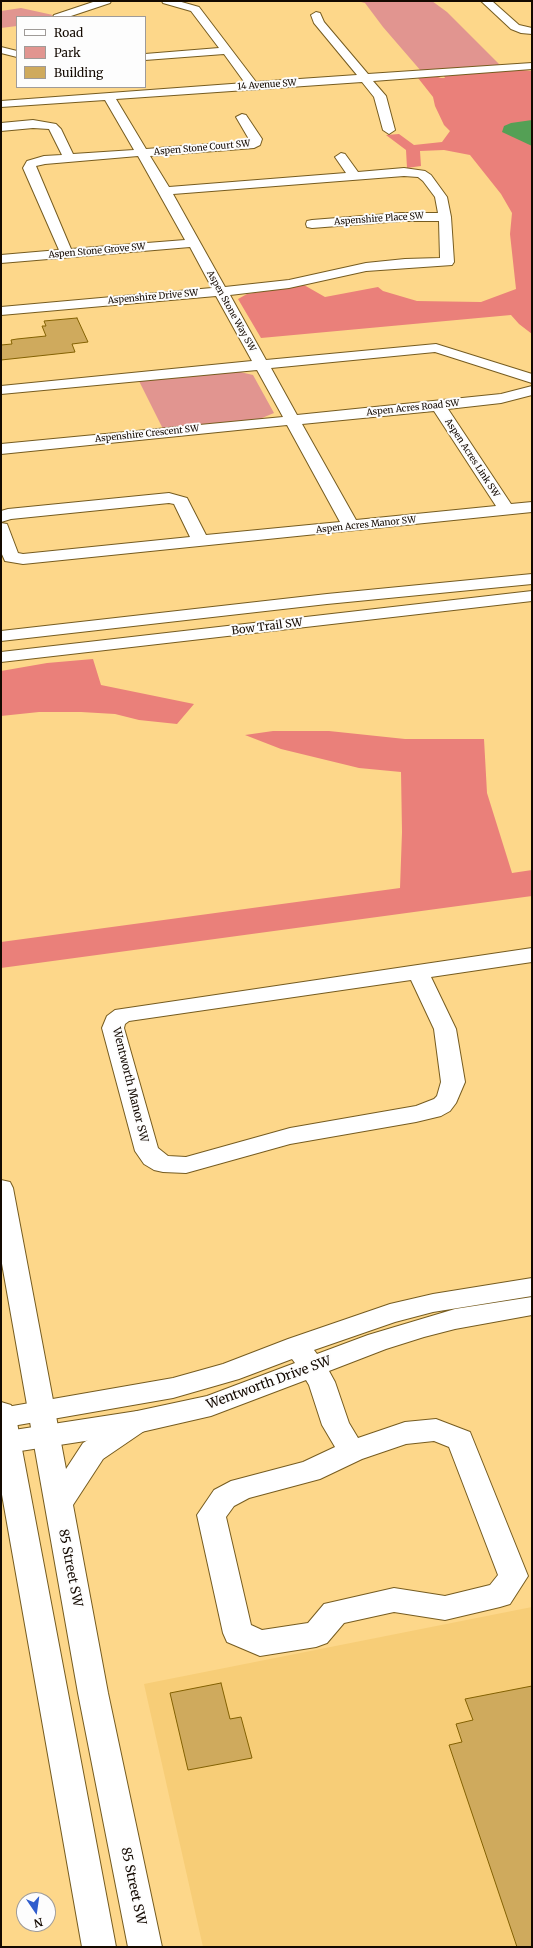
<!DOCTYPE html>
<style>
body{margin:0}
#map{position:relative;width:533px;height:1948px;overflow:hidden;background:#fdd78a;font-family:Merriweather,serif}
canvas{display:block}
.frame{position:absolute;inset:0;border:2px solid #130900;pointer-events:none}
.legend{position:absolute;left:16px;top:16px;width:130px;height:72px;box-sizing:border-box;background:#fdfdfd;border:1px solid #9f9b98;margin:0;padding:5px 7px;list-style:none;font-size:12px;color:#130900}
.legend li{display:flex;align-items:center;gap:8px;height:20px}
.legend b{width:20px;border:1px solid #9f9b98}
.north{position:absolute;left:16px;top:1892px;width:40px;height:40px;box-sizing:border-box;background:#fdfdfd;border:1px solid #9f9b98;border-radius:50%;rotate:167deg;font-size:11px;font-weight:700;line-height:16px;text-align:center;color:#130900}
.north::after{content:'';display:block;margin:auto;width:14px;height:18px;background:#305dcd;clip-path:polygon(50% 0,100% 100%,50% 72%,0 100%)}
</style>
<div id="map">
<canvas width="533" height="1948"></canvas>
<div class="frame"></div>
<ul class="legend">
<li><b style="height:5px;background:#fff"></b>Road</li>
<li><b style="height:11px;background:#e19590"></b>Park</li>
<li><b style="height:11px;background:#cfaa5d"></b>Building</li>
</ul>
<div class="north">N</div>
</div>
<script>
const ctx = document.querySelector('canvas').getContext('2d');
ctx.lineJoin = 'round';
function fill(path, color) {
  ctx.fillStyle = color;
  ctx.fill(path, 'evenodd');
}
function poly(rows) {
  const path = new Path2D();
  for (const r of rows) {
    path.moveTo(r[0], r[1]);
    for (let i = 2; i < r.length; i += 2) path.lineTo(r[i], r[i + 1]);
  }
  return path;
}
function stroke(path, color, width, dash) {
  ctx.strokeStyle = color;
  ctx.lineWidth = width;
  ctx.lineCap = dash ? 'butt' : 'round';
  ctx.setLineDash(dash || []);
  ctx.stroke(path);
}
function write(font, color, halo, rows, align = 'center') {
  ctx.font = font + ' Merriweather,serif';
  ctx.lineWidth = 4;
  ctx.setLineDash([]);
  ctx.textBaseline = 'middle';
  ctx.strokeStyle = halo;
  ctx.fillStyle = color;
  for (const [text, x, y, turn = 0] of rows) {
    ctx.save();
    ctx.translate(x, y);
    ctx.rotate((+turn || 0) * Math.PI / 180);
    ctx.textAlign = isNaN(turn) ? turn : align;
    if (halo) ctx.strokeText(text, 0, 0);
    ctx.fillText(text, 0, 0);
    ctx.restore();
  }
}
const built = poly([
 [532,1607,532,1947,203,1947,144,1684]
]);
const green = poly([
 [357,1,432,1,447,12,500,65,421,71,383,27,365,3],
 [21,8,53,15,49,17,17,17,17,26,1,28,1,11],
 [236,371,253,375,274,413,262,418,263,419,163,429,139,381]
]);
const forest = poly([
 [521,70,532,71,532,334,519,324,511,315,261,338,238,299,247,294,304,285,325,297,378,287,383,291,417,301,481,302,516,289,510,234,512,213,501,194,470,155,444,150,420,151,421,166,407,168,406,150,386,135,399,134,414,145,442,142,450,131,444,125,435,106,433,97,418,78,435,76,441,78,445,78,444,76],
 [93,659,101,685,194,704,177,724,139,720,115,714,81,712,39,712,1,716,1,671,47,663],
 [273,731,329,731,405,739,484,739,487,793,512,873,532,870,532,896,1,968,1,942,400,888,402,832,401,772,359,768,281,749,245,735]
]);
const water = poly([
 [532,120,532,146,502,132,504,126,511,123]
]);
const building = poly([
 [77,318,88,342,72,344,75,352,1,360,1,345,12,344,11,340,17,339,46,336,42,326,46,326,44,321,77,318],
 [221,1683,230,1719,241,1717,252,1758,188,1770,170,1693,221,1683],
 [532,1686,532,1947,517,1947,449,1745,462,1742,456,1724,473,1720,465,1699,532,1686]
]);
const minor = poly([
 [96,1,111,1,110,3,68,17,53,17,54,15,96,1],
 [162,1,178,1,199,7,256,82,357,75,314,23,311,15,316,12,320,13,324,22,368,74,532,63,532,69,373,81,386,96,395,130,389,134,383,130,374,97,362,82,116,99,146,149,250,141,236,117,242,114,246,115,262,139,260,145,254,148,150,156,169,187,346,173,335,157,341,153,345,154,358,172,404,168,425,171,431,175,447,197,451,217,454,262,452,265,366,271,289,288,230,295,266,360,436,344,532,374,532,383,435,352,271,368,297,415,501,394,532,386,532,395,501,403,448,409,511,504,532,502,532,512,23,564,5,561,1,552,1,523,7,524,18,553,23,554,190,537,174,504,169,503,11,519,1,522,1,511,8,509,169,493,187,498,206,535,340,522,287,425,1,454,1,444,283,417,257,370,1,394,1,386,252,361,216,296,1,315,1,307,212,288,190,247,1,263,1,255,59,250,23,168,27,161,44,156,62,155,49,129,33,128,1,131,1,123,33,120,56,124,61,129,73,154,134,150,105,100,1,107,1,101,245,83,224,54,145,60,145,54,219,48,191,11,163,3,162,1],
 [138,156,185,240,71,249,36,166,45,164,138,156],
 [404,176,418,177,423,181,435,197,438,213,401,213,312,220,307,221,306,224,307,227,312,228,401,221,439,221,440,258,405,259,366,263,289,280,225,287,173,194,404,176],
 [434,411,496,506,356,520,302,424,434,411],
 [481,1,492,1,519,25,532,28,532,34,521,33,511,29,481,1],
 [1,47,17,51,17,57,1,53,1,47],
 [532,948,532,962,431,977,456,1029,465,1082,456,1103,450,1111,441,1116,416,1122,290,1144,186,1173,163,1172,154,1170,144,1164,135,1151,102,1028,107,1016,115,1010,532,948],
 [411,980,434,1029,441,1082,437,1096,434,1099,416,1106,290,1128,186,1157,168,1156,158,1148,124,1028,125,1024,129,1021,411,980],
 [532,1278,532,1296,433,1312,395,1322,314,1350,317,1354,368,1335,455,1309,532,1297,532,1315,455,1329,424,1337,386,1349,329,1371,335,1382,349,1423,358,1438,405,1422,436,1419,470,1432,528,1576,510,1604,500,1607,445,1620,394,1612,344,1623,327,1643,316,1647,260,1656,227,1642,223,1633,197,1515,214,1490,231,1481,303,1462,335,1447,322,1425,309,1385,306,1380,211,1416,137,1433,1,1454,1,1432,137,1411,207,1396,295,1363,292,1359,239,1379,173,1398,1,1428,1,1408,173,1378,223,1364,288,1339,390,1304,433,1294,532,1278],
 [434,1441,449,1447,498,1575,490,1585,445,1596,394,1588,324,1604,308,1623,262,1630,251,1625,226,1517,234,1506,249,1498,320,1479,362,1459,406,1444,434,1441]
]);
const major = poly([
 [532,574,532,584,327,604,1,641,1,631,327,594,532,574],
 [532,591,532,601,1,662,1,652,532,591],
 [1,1180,10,1182,13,1188,66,1469,83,1443,127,1415,137,1411,147,1415,151,1422,147,1429,103,1459,73,1505,108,1693,162,1947,128,1947,78,1693,1,1258,1,1180],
 [1,1402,11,1405,15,1412,116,1947,82,1947,1,1489,1,1402]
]);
const farStreetnames = [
 ["14 Avenue SW",267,85,-4],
 ["Aspen Stone Court SW",202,148,-5],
 ["Aspenshire Place SW",379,219,-4],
 ["Aspen Stone Grove SW",97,251,-5],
 ["Aspenshire Drive SW",153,297,-5],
 ["Aspen Stone Way SW",231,311,61],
 ["Aspen Acres Road SW",413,408,-6],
 ["Aspenshire Crescent SW",147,434,-6],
 ["Aspen Acres Link SW",472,458,57],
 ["Aspen Acres Manor SW",366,525,-6]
];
const streetNames = [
 ["Bow Trail SW",267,627,-7],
 ["Wentworth Manor SW",130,1085,76]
];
const nearStreetnames = [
 ["Wentworth Drive SW",269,1383,-20],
 ["85 Street SW",70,1568,79],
 ["85 Street SW",133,1886,78]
];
fill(built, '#f7cd77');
fill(green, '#e19590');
fill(forest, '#ea807a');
fill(water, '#54a055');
fill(building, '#cfaa5d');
stroke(building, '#836102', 1);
stroke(minor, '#765c20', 2);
stroke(major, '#765c20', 2);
fill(minor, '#fff');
fill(major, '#fff');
write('9px', '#130900', '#fdfdfd', farStreetnames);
write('11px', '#130900', '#fdfdfd', streetNames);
write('13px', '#130900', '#fdfdfd', nearStreetnames);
</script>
